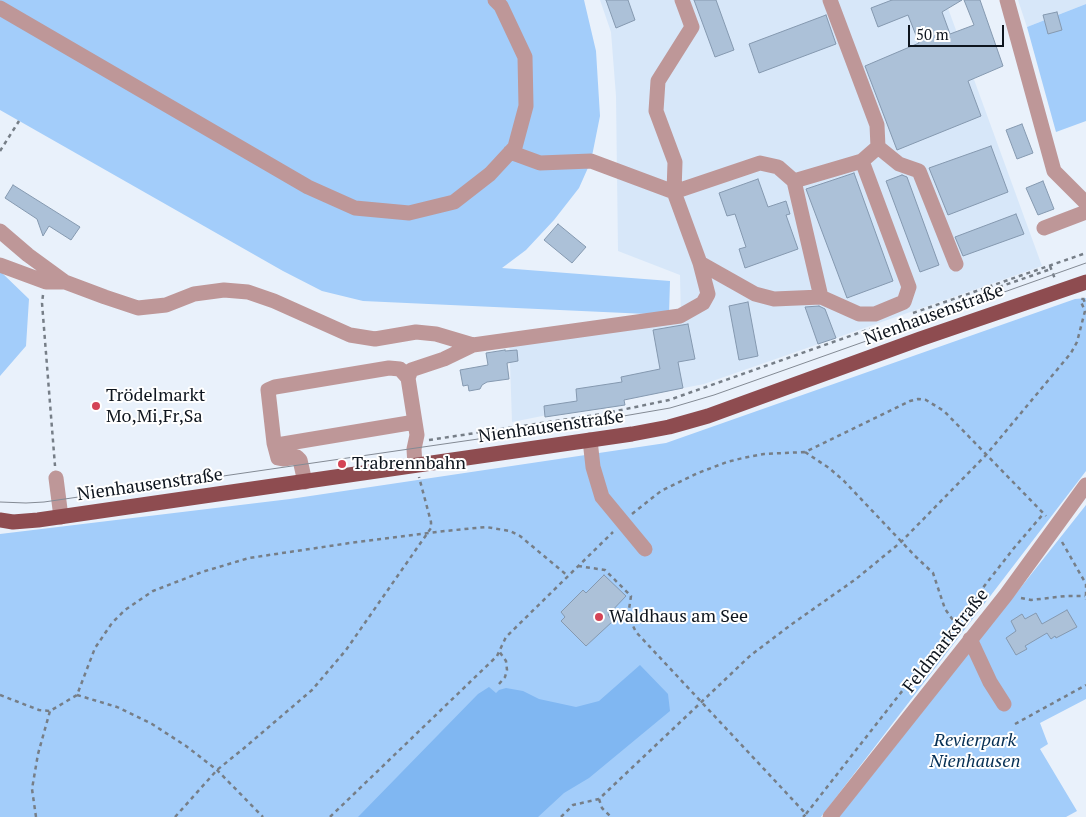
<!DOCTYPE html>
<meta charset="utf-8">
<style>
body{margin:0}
#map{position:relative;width:1086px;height:817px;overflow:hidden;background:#e9f1fb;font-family:"PT Serif",serif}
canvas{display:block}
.scale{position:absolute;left:908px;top:25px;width:96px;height:22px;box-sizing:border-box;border:2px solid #0e151e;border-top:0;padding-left:6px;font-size:15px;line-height:18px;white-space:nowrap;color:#0e151e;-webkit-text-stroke:4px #fff;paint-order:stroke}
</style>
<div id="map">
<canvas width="1086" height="817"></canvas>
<div class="scale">50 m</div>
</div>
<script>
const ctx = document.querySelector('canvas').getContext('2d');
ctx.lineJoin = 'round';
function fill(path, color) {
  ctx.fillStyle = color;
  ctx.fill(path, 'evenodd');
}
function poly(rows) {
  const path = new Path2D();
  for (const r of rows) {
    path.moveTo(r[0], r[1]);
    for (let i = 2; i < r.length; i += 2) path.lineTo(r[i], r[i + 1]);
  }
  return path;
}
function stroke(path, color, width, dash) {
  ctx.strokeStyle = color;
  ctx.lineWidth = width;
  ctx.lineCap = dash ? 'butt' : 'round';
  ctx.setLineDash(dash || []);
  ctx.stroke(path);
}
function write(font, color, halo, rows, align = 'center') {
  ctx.font = font + ' "PT Serif",serif';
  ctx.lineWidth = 4;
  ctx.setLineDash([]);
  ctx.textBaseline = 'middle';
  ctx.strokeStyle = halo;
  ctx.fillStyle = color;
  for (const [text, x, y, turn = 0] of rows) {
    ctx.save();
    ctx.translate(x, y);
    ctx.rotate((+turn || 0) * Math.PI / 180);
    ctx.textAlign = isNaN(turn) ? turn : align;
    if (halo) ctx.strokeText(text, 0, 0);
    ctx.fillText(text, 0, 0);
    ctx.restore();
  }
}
const built = poly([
 [600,0,945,0,1042,266,704,384,512,422,509,333,681,319,680,275,618,251,616,96,611,32],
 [1018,0,1086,0,1086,4,1027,27]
]);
const green = poly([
 [0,0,584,0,596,51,600,116,591,161,579,188,554,220,526,250,502,268,670,281,669,315,363,301,322,291,283,271,0,110],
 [1086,4,1086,121,1056,132,1027,27],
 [0,271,29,299,26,346,0,376],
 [1086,298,1086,471,821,817,0,817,0,534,290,499,666,443,1075,299],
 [1086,505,1086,699,1040,723,1048,744,1040,749,1077,811,1066,817,839,817]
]);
const water = poly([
 [640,665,668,694,670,711,589,778,564,793,538,817,358,817,478,694,489,687,496,693,499,690,506,688,523,691,539,699,576,707,599,701]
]);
const building = poly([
 [606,0,628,0,635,20,616,28,606,0],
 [694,0,716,0,734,50,715,57,694,0],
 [892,0,962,0,942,12,950,34,974,25,964,0,980,0,1003,66,968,81,981,116,897,150,865,66,919,43,908,15,878,27,871,8,892,0],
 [1057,12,1062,30,1048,34,1043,15,1057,12],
 [826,15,836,44,759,73,749,44,826,15],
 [1022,124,1033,153,1017,159,1006,130,1022,124],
 [991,146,1008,192,948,215,929,168,991,146],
 [854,173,893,281,847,298,806,189,854,173],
 [902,175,907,177,939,265,920,272,886,181,902,175],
 [758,179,768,207,786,201,790,214,786,215,798,249,745,268,739,249,746,247,735,214,727,216,719,193,758,179],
 [1043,181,1054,209,1038,215,1026,188,1043,181],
 [13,185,80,227,71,240,49,226,43,236,37,219,5,198,13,185],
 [1016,214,1024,234,963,256,955,237,1016,214],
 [558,224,586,247,572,263,544,240,558,224],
 [748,302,758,356,739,360,729,306,748,302],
 [819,306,825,309,836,338,818,344,805,307,819,306],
 [688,324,695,359,678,362,683,388,624,400,625,405,545,417,544,406,577,401,576,389,622,382,621,377,660,369,653,330,688,324],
 [505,350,505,351,517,350,518,361,507,363,509,379,487,382,482,385,480,389,469,391,468,385,463,386,460,370,488,365,486,353,505,350],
 [604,575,626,596,608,615,613,621,586,646,561,621,565,617,561,612,583,590,586,593,604,575],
 [1067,610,1077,627,1056,638,1055,636,1051,639,1047,633,1025,646,1027,649,1016,655,1006,638,1016,631,1011,621,1022,614,1025,619,1036,613,1042,624,1067,610]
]);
const path = poly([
 [0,151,19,121],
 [1050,266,1055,279],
 [999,287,1051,269],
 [43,295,42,303,55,466],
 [1083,298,1086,305],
 [913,313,1086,253],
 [930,323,927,314,934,312],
 [429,440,602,414,669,400,870,329],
 [805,452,829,468,844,481,915,556,933,573,945,609,960,630],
 [632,514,661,491,698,473,727,462,743,458,764,454,805,452,910,401,918,399,926,400,944,411,1046,516],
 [1062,542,1086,584,1086,600],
 [578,566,605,570,631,596,628,616,636,632,806,814,803,817],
 [1021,598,1031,600,1066,596,1085,596],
 [499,684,505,677,507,670,506,661,499,651],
 [0,695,39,710,50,711,77,695,95,648,112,623,125,610,153,591,202,572,249,558,350,543,445,531,486,527,510,531,520,536,568,576],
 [77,695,117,707,152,724,186,746,217,770,263,817],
 [1015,724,1086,685],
 [599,799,602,808,611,817],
 [806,814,1014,548,1044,513],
 [36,817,32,789,38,754,50,711],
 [175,817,217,770,243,749,312,690,346,650,431,528,431,522,419,477],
 [330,817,497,656,506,637,613,532],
 [561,817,573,805,599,799,751,655,792,624,856,579,901,542,986,455,1071,353,1077,342,1085,311,1081,302,1083,298]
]);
const minor = poly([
 [1007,0,1054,171,1086,203],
 [0,8,308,187,355,208,409,213,454,202,490,174,515,147,526,106,525,57,501,6,495,0],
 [878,147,899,164,919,171,956,264],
 [510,152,540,163,591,161,674,192,760,163,778,167,794,181,862,161,878,147,877,125,830,0],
 [794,181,821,297],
 [1044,228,1086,212],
 [0,231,28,255,65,282,105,297,138,308,166,305,194,294,224,290,248,292,274,301,350,335,375,339,416,332,436,334,473,345,680,316,703,303,708,294,700,263,674,192,675,162,656,111,658,81,692,27,682,0],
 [700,263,755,294,774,299,821,297,859,314,875,314,904,302,909,287,862,161],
 [0,265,46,282,65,282],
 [408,378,400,369,389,368,275,387,268,390,274,443,277,445,415,422],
 [590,440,593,467,602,497,645,549],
 [274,443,278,458,283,459,297,457,300,460,305,482],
 [415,465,414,449,417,435,408,378,411,370,444,359,473,345],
 [56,478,61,517],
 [970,639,990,682,1004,704],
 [830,817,1006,595,1086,485]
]);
const major = poly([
 [0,520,13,522,38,520,632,434,669,427,708,416,920,339,1086,282]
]);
const tram = poly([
 [0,502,26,503,44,502,554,428,670,408,714,395,1086,263]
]);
const markers = [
 [96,406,5,"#d44456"],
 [342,464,5,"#d44456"],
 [599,617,5,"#d44456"]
];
const streetNames = [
 ["Nienhausenstraße",934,315,-20],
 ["Nienhausenstraße",551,427,-8],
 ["Nienhausenstraße",150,485,-8],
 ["Feldmarkstraße",946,641,-52]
];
const poiNames = [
 ["Trödelmarkt",106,396],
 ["Mo,Mi,Fr,Sa",106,417],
 ["Trabrennbahn",352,464],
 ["Waldhaus am See",609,617]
];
const parkNames = [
 ["Revierpark",975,741],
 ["Nienhausen",975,762]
];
fill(built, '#d7e7f9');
fill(green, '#a3cdfa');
fill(water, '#80b7f2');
fill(building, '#acc1d8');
stroke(building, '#8599b0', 1);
stroke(path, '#767e87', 2.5, [4, 4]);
stroke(minor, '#be9798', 15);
stroke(major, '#8e4c50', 15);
stroke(tram, '#838a94', 1);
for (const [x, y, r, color] of markers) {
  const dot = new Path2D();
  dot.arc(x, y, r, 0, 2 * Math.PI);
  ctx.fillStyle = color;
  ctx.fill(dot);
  stroke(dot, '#fff', 2);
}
write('18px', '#0e151e', '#fff', streetNames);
write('18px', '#0e151e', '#fff', poiNames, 'left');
write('italic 18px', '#042e53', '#fff', parkNames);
</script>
